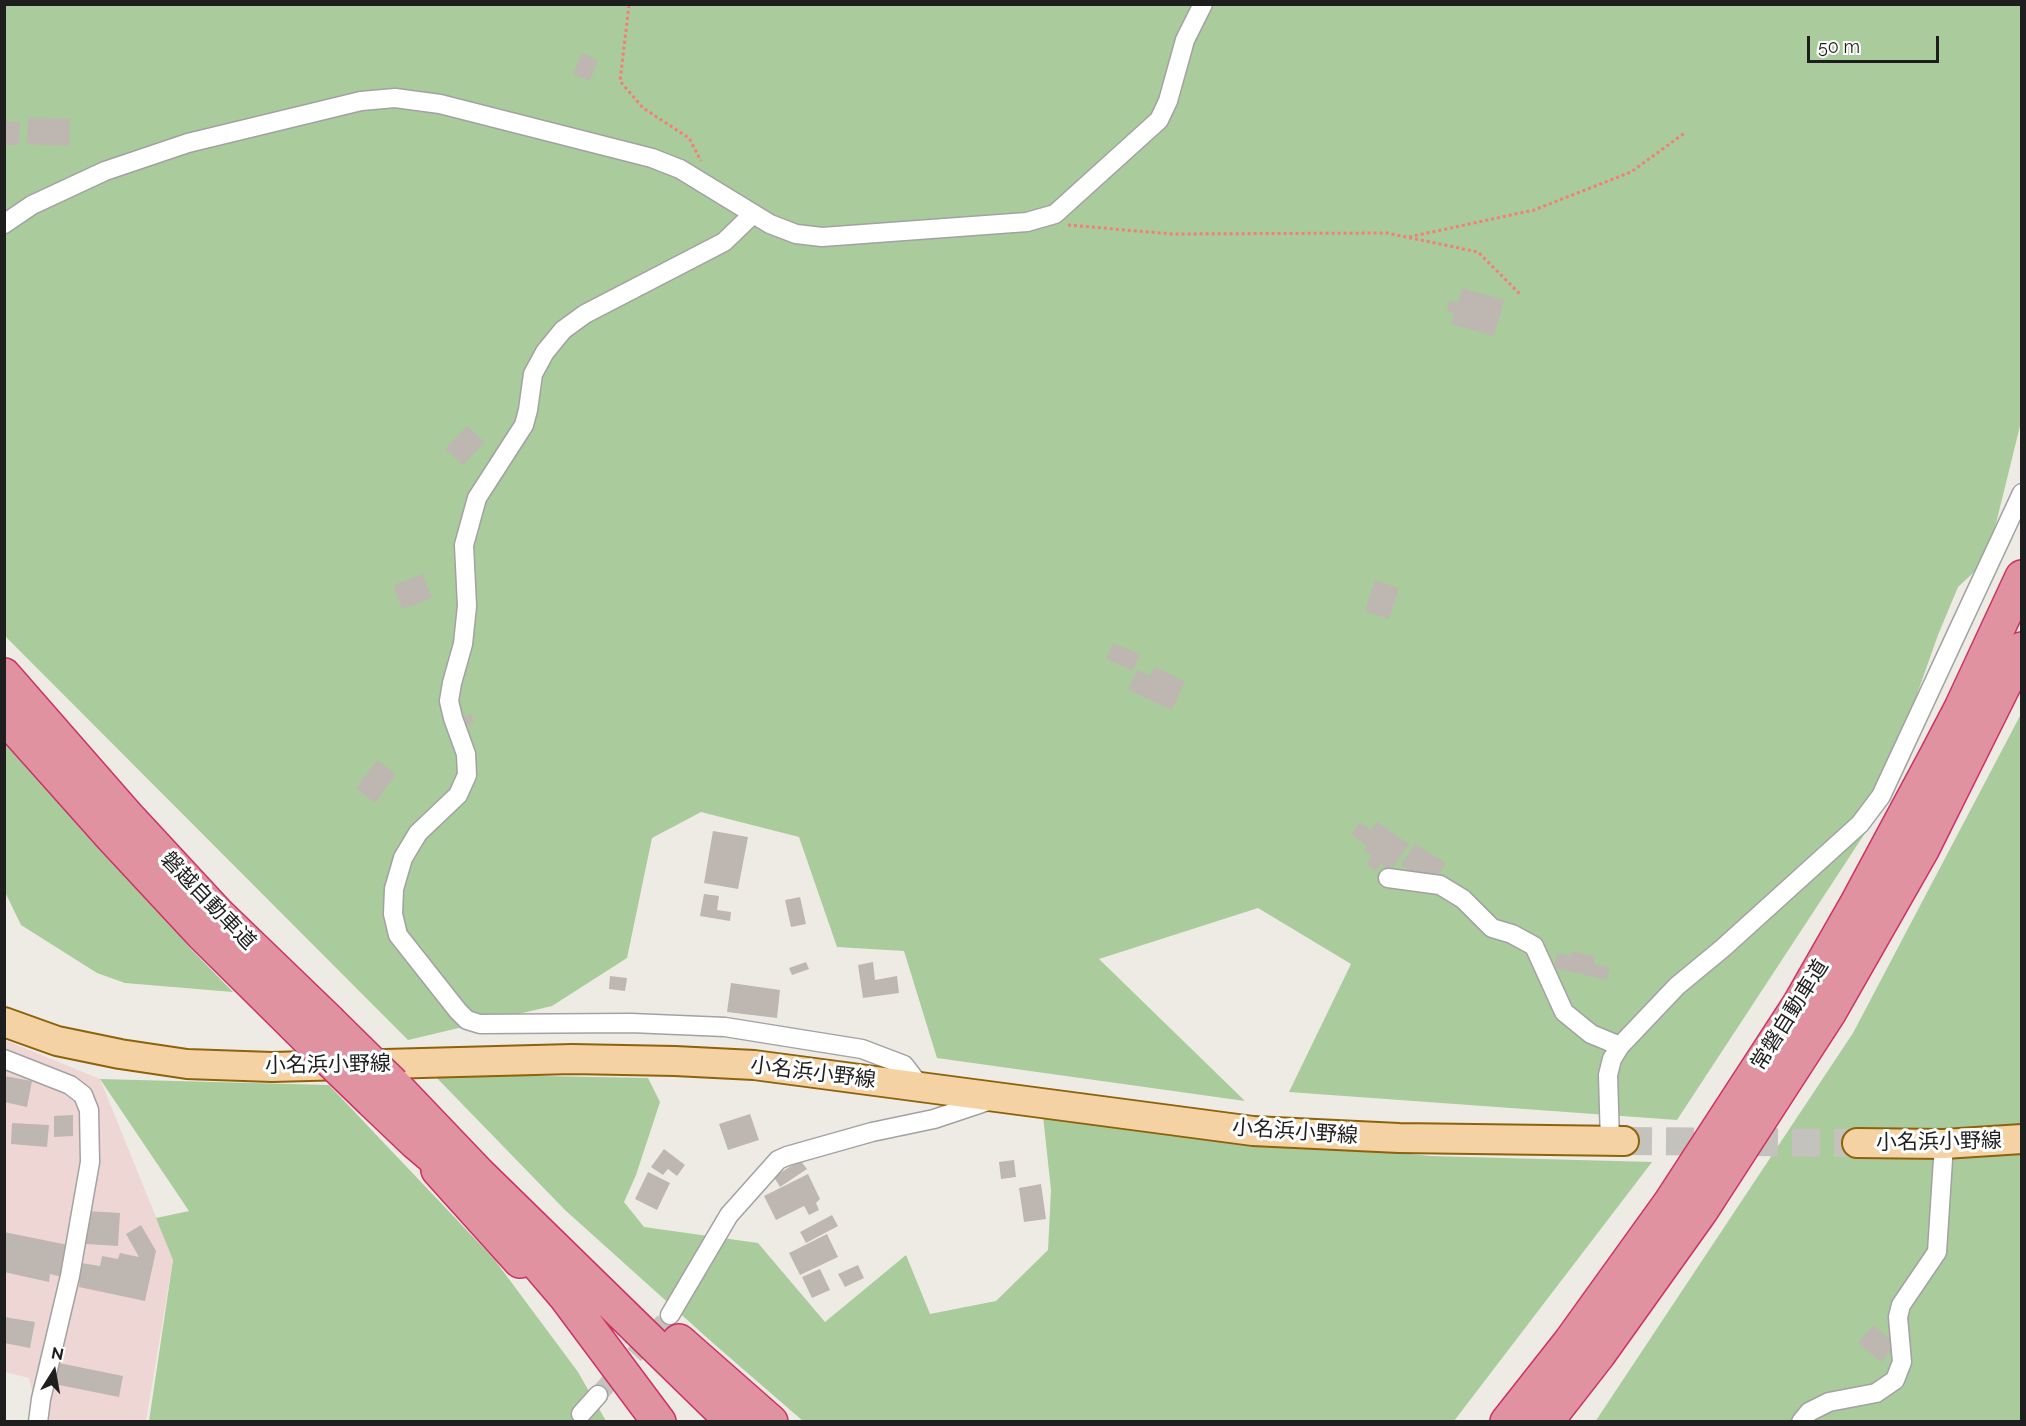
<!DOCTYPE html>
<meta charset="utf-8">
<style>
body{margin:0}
#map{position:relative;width:2026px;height:1426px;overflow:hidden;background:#eeebe5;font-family:Raleway,sans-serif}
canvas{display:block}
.frame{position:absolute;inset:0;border:6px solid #1e1e1e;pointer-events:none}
.north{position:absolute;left:24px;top:1342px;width:60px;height:60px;-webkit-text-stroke:4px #fff;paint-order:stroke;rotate:11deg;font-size:16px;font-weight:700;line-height:24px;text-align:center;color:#1e1e1e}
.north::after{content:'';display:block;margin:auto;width:21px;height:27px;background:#1e1e1e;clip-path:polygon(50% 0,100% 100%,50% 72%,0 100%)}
.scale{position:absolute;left:1807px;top:36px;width:132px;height:27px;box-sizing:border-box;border:3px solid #1e1e1e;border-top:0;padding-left:8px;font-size:18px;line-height:21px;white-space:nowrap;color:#1e1e1e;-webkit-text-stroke:4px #fff;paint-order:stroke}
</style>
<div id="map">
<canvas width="2026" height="1426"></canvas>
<div class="frame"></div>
<div class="north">N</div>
<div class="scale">50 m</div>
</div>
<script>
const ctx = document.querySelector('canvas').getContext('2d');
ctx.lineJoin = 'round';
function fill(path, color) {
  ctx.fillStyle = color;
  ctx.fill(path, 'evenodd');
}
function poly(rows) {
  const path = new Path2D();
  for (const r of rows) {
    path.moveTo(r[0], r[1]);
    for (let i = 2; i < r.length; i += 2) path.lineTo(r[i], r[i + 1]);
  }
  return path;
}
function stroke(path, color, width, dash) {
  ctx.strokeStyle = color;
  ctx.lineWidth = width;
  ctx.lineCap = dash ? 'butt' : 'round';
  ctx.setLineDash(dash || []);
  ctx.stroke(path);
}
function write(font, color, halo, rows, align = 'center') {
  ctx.font = font + ' Raleway,"Noto Sans JP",sans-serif';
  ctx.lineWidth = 6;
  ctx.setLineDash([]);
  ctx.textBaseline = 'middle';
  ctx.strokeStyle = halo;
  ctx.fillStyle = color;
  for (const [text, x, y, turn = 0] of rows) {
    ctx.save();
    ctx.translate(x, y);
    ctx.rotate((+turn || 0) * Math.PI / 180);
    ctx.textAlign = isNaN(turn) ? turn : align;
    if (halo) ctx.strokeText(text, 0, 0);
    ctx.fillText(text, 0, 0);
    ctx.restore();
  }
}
const commercial = poly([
 [5,1040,100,1079,173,1259,146,1421,39,1421,29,1378,5,1372]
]);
const forest = poly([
 [4,5,2021,5,2021,422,1987,560,1958,587,1938,635,1871,824,1677,1120,1289,1092,1351,964,1258,908,1099,959,1245,1101,937,1058,904,951,837,947,799,837,701,812,652,838,627,958,552,1006,408,1040,5,636],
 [2021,714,2021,1421,1595,1422,1853,1033],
 [5,729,190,948,233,992,125,983,97,973,21,925,5,892],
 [433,1074,648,1078,660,1102,636,1175,624,1202,644,1227,758,1243,825,1322,906,1255,930,1314,996,1301,1048,1250,1051,1190,1043,1116,1430,1156,1652,1162,1454,1421,803,1421,714,1344,565,1210],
 [100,1079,329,1085,494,1259,578,1372,606,1421,149,1421,173,1260,156,1218,189,1211]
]);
const building = poly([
 [582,53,598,60,590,81,573,74],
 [28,117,70,119,69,146,27,144],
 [4,121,20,122,19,145,4,145],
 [1462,288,1504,300,1494,336,1451,324,1454,313,1447,311,1450,300,1458,303],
 [467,426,485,442,463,465,445,449],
 [423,574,432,598,402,609,393,585],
 [1375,580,1399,588,1389,619,1365,611],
 [1113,643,1140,654,1133,671,1106,659],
 [1155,667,1185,681,1172,710,1128,690,1137,670,1150,676],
 [471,714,474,722,465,726,462,718],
 [377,760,396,774,375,803,356,788],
 [1360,822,1371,830,1377,822,1409,844,1390,871,1381,864,1376,871,1366,864,1372,856,1363,851,1367,846,1351,834],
 [713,831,748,837,738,889,704,883],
 [1415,844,1446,863,1436,878,1428,873,1423,880,1401,865],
 [704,894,719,896,717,910,731,912,730,921,700,916],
 [800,897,806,924,791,927,785,900],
 [1572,951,1595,956,1594,964,1610,967,1607,980,1554,968,1557,953,1571,956],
 [806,962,809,969,792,975,789,968],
 [873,962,875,980,897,976,899,993,863,998,858,965],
 [610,976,627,978,625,991,609,989],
 [731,983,780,990,777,1018,727,1012],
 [4,1076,32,1081,27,1107,4,1102],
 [750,1114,759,1140,728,1150,719,1124],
 [73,1115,73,1136,54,1137,54,1116],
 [12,1123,49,1125,47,1147,11,1144],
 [664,1149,685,1165,677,1176,668,1169,663,1175,651,1167],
 [800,1160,807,1169,780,1187,774,1177],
 [1014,1160,1016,1177,1001,1179,999,1162],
 [648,1172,670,1183,657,1210,635,1199],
 [808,1174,820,1199,816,1203,819,1210,809,1215,804,1206,776,1220,764,1196],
 [1041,1184,1046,1219,1024,1222,1019,1188],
 [87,1211,120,1213,118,1246,86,1244],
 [832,1215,838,1226,806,1243,800,1232],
 [141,1225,156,1251,145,1301,79,1287,81,1263,100,1266,102,1256,118,1259,120,1253,139,1257,126,1234],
 [4,1232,68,1245,62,1277,50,1274,49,1282,4,1272],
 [827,1234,838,1257,800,1275,789,1253],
 [858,1265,864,1278,845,1287,838,1274],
 [820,1269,830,1290,812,1298,802,1277],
 [4,1317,35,1322,30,1348,4,1343],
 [1873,1325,1897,1345,1881,1362,1858,1343],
 [54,1362,123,1376,119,1397,49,1383]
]);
const streetTunnel = poly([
 [598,1395,670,1315]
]);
const primaryTunnel = poly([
 [1624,1141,1857,1143]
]);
const path = poly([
 [629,5,620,81,643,108,689,138,701,161],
 [1068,225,1172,234,1387,233,1478,252,1520,294],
 [1409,237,1534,210,1631,172,1686,132]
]);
const street = poly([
 [753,214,724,242,585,314,563,330,545,352,533,374,528,410,524,425,477,498,464,545,467,606,463,644,452,683,449,701,453,718,466,754,467,775,458,795,418,833,403,858,394,889,393,914,398,935,458,1011,467,1020,480,1024,631,1023,725,1027,862,1049,904,1065,921,1087],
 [4,224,32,205,105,171,188,143,361,101,395,98,440,104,652,158,680,169,770,224,796,234,822,237,1027,222,1055,214,1159,120,1168,101,1185,40,1203,4],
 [1388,878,1440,885,1463,899,1492,928,1512,934,1534,946,1564,1012,1591,1034,1620,1046],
 [4,1059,70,1085,83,1095,89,1110,90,1162,70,1276,41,1399,38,1422],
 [1610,1141,1608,1075,1612,1059,1620,1046,1677,986,1723,948,1860,824,1881,796,2022,493],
 [670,1315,729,1215,778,1160,787,1156,872,1132,934,1119,991,1100],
 [581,1414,598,1395],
 [1801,1422,1809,1412,1829,1402,1876,1393,1895,1380,1902,1362,1898,1317,1901,1305,1937,1252,1944,1144]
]);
const primary = poly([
 [4,1022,57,1041,120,1054,187,1064,272,1067,572,1059,675,1061,754,1065,1253,1131,1399,1138,1624,1141],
 [1857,1143,1944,1144,2022,1139]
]);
const highway = poly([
 [4,675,129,818,218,914,329,1021],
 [4,716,111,836,203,935,308,1039],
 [393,1084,478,1173,733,1422],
 [372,1101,415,1142,462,1182],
 [438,1170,520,1261],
 [512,1234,565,1296,659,1422],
 [679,1341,771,1422],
 [1507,1422,1570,1342,1670,1203,1800,1003,1856,905,1936,756,1961,708,2022,577],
 [1546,1422,1599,1354,1701,1211,1829,1013,1923,848,2022,649]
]);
const highwayBridge = poly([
 [329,1021,393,1084],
 [308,1039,372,1101]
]);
const streetNames = [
 ["磐越自動車道",208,901,46],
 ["常磐自動車道",1790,1015,-58],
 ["小名浜小野線",328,1065,-1],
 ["小名浜小野線",813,1073,7],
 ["小名浜小野線",1295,1132,4],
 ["小名浜小野線",1939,1142,-1]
];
fill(commercial, '#eed6d5');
fill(forest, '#aacb9c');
fill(building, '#beb7b1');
stroke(streetTunnel, '#c4c2bd', 18, [18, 9]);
stroke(primaryTunnel, '#c4c2bd', 28, [28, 14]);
stroke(street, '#a2a2a2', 21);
stroke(primary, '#8e620a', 32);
stroke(highway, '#ce3066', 36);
stroke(path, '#f08174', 3, [3, 3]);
stroke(street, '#fff', 18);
stroke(primary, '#f5d2a3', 28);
stroke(highway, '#e092a0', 33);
stroke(highwayBridge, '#ce3066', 36, []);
stroke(highwayBridge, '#e092a0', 33);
write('21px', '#1e1e1e', '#fff', streetNames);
</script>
